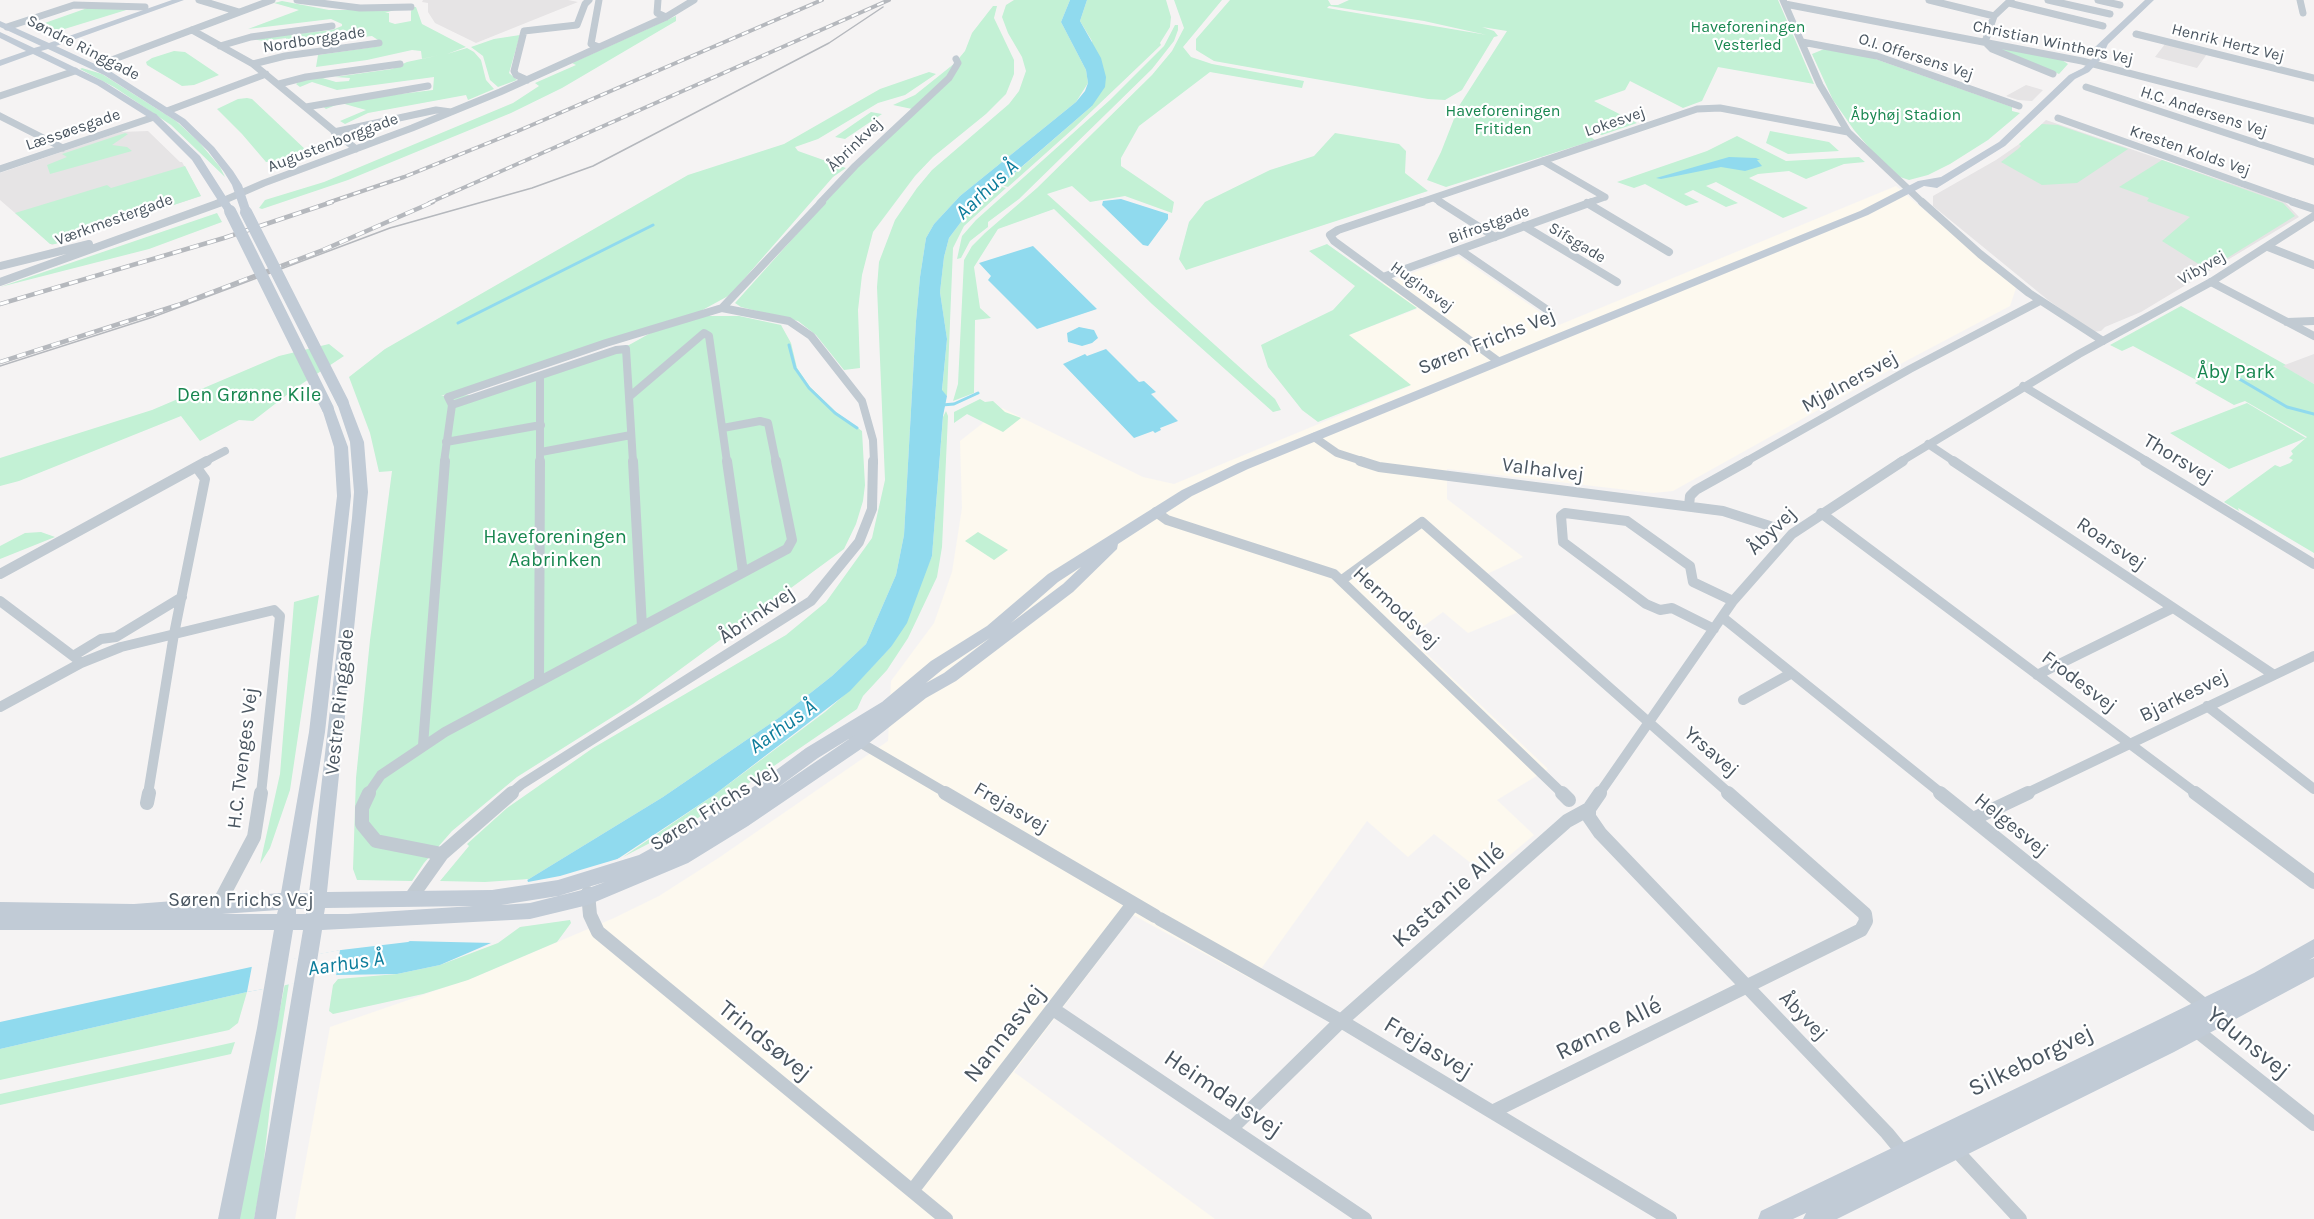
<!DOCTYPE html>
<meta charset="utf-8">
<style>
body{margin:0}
canvas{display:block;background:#f5f3f3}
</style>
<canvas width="2314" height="1219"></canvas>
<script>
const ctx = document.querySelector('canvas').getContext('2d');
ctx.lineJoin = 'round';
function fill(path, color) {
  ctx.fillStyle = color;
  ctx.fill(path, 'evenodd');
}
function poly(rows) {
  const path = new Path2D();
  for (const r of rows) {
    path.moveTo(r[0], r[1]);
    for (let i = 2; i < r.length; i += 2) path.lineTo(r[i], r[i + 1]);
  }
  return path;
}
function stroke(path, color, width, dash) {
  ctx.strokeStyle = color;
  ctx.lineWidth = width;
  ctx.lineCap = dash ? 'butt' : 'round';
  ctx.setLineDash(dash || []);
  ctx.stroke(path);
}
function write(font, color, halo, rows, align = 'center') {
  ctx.font = font + ' Karla,sans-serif';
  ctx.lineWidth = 4.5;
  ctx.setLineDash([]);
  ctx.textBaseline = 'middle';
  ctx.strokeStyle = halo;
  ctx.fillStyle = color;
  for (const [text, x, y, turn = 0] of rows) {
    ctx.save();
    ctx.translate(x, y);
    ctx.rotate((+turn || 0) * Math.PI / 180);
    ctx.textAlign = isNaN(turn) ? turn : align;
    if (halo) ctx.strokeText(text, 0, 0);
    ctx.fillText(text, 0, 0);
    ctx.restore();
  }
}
const commercial = poly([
 [1896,186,2016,288,2010,306,1906,361,1673,491,1653,493,1447,469,1447,499,1523,557,1487,574,1526,609,1468,633,1443,612,1409,637,1548,769,1497,800,1534,835,1486,875,1434,834,1408,857,1367,821,1253,980,1133,915,1014,1072,1215,1219,295,1219,330,1027,475,977,614,918,659,896,720,857,888,741,891,681,934,623,952,572,962,508,960,441,1002,408,1143,477,1174,484,1410,386,1348,335,1417,309,1382,284,1458,256,1559,325]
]);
const education = poly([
 [423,0,568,0,578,2,476,43,435,23,428,12,428,3,422,2],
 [2165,44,2207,54,2197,68,2155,57],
 [2026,85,2043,90,2032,101,2018,100,2006,96],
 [2046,120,2285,202,2299,217,2141,312,2105,327,2101,331,2093,332,2048,300,1933,206,1933,196,1996,160,2025,140],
 [148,131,180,162,182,162,201,196,52,245,0,200,0,173,120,132],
 [2314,354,2314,384,2282,366]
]);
const green = poly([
 [1014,0,1070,0,1061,22,1086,70,1088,83,1076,102,960,196,934,224,926,238,920,277,916,321,904,535,896,575,866,644,832,676,780,717,663,797,529,879,485,882,440,881,469,846,467,844,507,808,593,748,786,635,826,602,872,538,885,480,877,287,879,262,895,220,917,188,932,170,1009,104,1019,91,1026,71,1022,57,1008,33,1002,17,1006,5],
 [1087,0,1166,0,1171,17,1170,27,1160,43,1161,45,1074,128,1008,187,1001,185,1092,106,1092,41,1080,21],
 [1174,0,1222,0,1183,47,1191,57,1212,64,1304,81,1302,88,1210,72,1139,126,1121,158,1121,166,1174,202,1172,213,1125,196,1090,202,1072,186,1047,194,1275,399,1281,410,1273,412,1152,304,1054,209,998,229,974,267,980,308,991,318,975,320,974,393,953,401,958,384,964,260,972,246,985,233,1037,188,1152,75,1172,51,1184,28],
 [1230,0,1328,0,1331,5,1338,5,1349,0,1778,0,1814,84,1718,67,1702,101,1683,108,1630,81,1625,90,1594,101,1637,123,1602,135,1585,133,1595,140,1446,187,1427,180,1441,152,1459,106,1507,31,1482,27,1494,31,1498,36,1494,37,1462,90,1445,100,1428,99,1214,61,1196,50,1196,39],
 [1329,6,1424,21,1487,35,1327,8],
 [282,1,329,10,394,10,385,13,389,13,389,22,395,24,411,21,411,12,412,7,416,7,422,24,466,47,447,54,467,48,474,52,481,60,486,80,494,89,468,100,466,95,368,113,345,124,340,121,366,110,341,103,326,109,320,104,433,90,434,77,337,90,312,82,300,87,296,84,302,80,319,77,336,82,349,81,350,78,335,77,392,69,407,62,440,55,422,59,421,51,412,50,367,60,316,67,318,55,381,46,381,42,372,36,280,47,265,44,286,41,286,38,264,41,251,39,332,30,342,26,342,24,331,19,248,29,299,10,274,3],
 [93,6,136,7,58,31,42,24],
 [993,6,997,6,994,18,1014,60,1014,74,1006,94,986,114,933,157,915,176,873,232,862,275,858,310,860,368,844,370,816,335,798,321,741,307,735,303,856,168,917,110,893,105,915,95,955,63,965,51,972,33],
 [676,16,676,21,562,88,511,113,348,180,262,209,259,208,265,200,324,182,513,103,539,86,535,83,576,65,572,63],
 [1175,25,1178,25,1178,30,1174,41,1152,69,1019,199,988,222,988,227,970,241,961,258,957,259,962,236,976,220,1110,100,1164,46],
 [520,35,509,73,517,80,498,87,490,80,483,56,471,47,494,39],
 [1829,47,1864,55,2012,107,2012,111,2020,113,1988,140,1950,164,1928,175,1909,180,1900,177,1872,151,1854,130,1833,100,1812,54],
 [1999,47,2062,60,2068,64,2059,74,1999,50],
 [174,51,185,52,219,75,194,85,182,86,147,65,146,62,152,58],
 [82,68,102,74,176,121,199,142,220,167,225,177,171,125,114,87,80,69],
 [929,72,936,74,905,95,878,103,818,139,795,147,798,151,846,168,833,177,730,295,697,313,441,396,473,395,629,345,656,330,702,316,739,316,781,325,791,343,797,368,810,387,837,413,862,431,865,485,863,501,856,524,844,549,633,704,517,777,452,831,424,863,412,881,357,880,353,869,356,778,370,640,392,471,379,472,370,433,349,377,385,349,688,175,784,144,880,89],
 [247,98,252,99,307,151,280,162,266,162,242,134,217,109,238,99],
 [871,112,882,114,845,139,835,137],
 [2042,124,2058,125,2128,149,2077,183,2042,185,2001,162,2018,149,2021,146,2019,144],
 [1770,131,1829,142,1839,151,1788,154,1766,143],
 [125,133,128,134,112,145,127,147,132,151,50,174,47,165,67,157,62,154],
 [1335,133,1399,144,1406,151,1405,173,1428,191,1186,270,1179,259,1189,222,1205,202,1270,170,1314,156],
 [1737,136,1786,161,1859,157,1865,162,1844,164,1806,179,1789,171,1758,174,1749,178,1808,208,1783,218,1716,182,1706,186,1738,203,1726,207,1693,190,1684,194,1699,202,1686,206,1645,184,1634,188,1617,182,1707,151],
 [2162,160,2283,203,2295,216,2208,270,2162,241,2190,217,2147,201,2149,198,2119,187],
 [185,166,201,196,55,244,50,244,15,213,107,185,111,188],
 [999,186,1006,188,964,226,953,248,947,396,942,391,947,339,940,292,944,257,949,238,967,214],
 [217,213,222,222,149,249,0,287],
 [1327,244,1417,308,1349,335,1411,385,1318,422,1302,410,1268,367,1261,345,1333,310,1355,286,1309,251],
 [2181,306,2286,365,2283,366,2314,384,2314,553,2238,508,2239,511,2224,502,2275,465,2280,467,2290,463,2293,460,2289,458,2293,454,2291,451,2307,437,2245,401,2234,405,2195,383,2198,381,2133,346,2122,351,2110,345],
 [329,344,344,356,297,387,253,421,239,420,200,441,181,416,19,481,0,486,0,458,152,410,279,356],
 [980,399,985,402,993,401,1005,412,1021,418,1003,432,967,414,954,423,954,412],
 [2247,403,2306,438,2229,469,2170,433],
 [946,411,948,416,942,547,937,577,908,638,887,670,863,696,857,709,698,818,623,857,714,795,825,712,850,690,891,647,932,556,943,417],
 [41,532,55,537,0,559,0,546,25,533],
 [978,532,1008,550,994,560,965,541],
 [319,595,290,790,270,848,260,864,280,774,294,602],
 [570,920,571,923,557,942,468,980,423,994,333,1014,329,1011,333,985,338,979,397,974,440,965,498,943,520,927],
 [291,970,271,1097,262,1178,254,1219,239,1219,287,973],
 [247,992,238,1023,229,1030,0,1080,0,1049],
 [235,1042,231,1054,0,1105,0,1094]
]);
const water = poly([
 [1070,0,1087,0,1080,21,1101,58,1106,77,1105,87,1092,106,967,214,949,238,944,257,940,292,947,339,942,390,947,396,943,416,932,556,907,623,891,647,850,691,714,795,491,943,440,965,397,974,337,975,247,992,0,1049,0,1022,251,967,341,950,408,942,529,879,663,797,780,717,832,676,866,644,896,575,904,535,916,321,920,277,926,238,934,224,960,196,1076,102,1085,91,1088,83,1086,70,1061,22],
 [1729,157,1756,158,1760,160,1757,160,1762,166,1745,171,1721,167,1661,179,1656,178],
 [1121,199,1168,214,1168,219,1148,246,1143,245,1102,205,1103,201],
 [1033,246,1097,309,1037,329,988,280,991,276,979,263],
 [1079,327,1094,330,1098,338,1092,343,1082,346,1068,342,1067,333],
 [1106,349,1139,382,1144,381,1156,392,1151,394,1178,421,1160,428,1161,430,1155,433,1153,431,1134,438,1063,364,1085,354,1087,356]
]);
const pier = poly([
 [624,857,493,943,408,941,527,879,528,882,560,876],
 [340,950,336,976,247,992,252,966]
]);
const stream = poly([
 [458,323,653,225],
 [789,345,795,368,809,388,835,413,857,428],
 [2236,377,2287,407,2314,414],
 [942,405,954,404,978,393]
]);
const streetFar3 = poly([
 [199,0,239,12],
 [297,0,360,8,411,7],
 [599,0,591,44,599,47],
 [658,0,657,13,666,17],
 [1783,0,1820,85,1848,132,1923,203],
 [1929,0,1994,16],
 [2011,0,1994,16,1985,42,1992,49,2053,74],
 [2048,0,2110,14],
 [2098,0,2120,5],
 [2300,0,2303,13],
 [2009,3,2103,26],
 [1785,4,2082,61,2314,121],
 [7,27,74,5,145,7],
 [192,30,253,64,356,149],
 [2136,34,2314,78],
 [1802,42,1877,56,2019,106],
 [220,46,251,37,332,26],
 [101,64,272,0],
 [253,64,285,56,379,43],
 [527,80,516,75,514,71,524,31,577,25,585,4,589,0],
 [279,84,306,77,400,64],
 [2086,87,2314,162],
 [0,96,75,71],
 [306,107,428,86],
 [167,111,266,74],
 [0,116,63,148],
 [2058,118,2297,203],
 [334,132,436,110,451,112],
 [1543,161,1605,197],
 [0,169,154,117],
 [1434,198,1442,203],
 [218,203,264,183,412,128,500,92,666,17,694,0],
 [820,203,855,166,949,78,958,63,956,59],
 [1418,203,1697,109,1720,108,1848,132],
 [1588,203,1605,197]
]);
const streetFar2 = poly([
 [1422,202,1338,230,1330,235,1334,241,1498,361],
 [1440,202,1495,237],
 [1922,202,1980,254,2029,293,2103,341],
 [2293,202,2314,209],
 [1587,203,1669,252],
 [1524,226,1617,282],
 [2268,247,2314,265],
 [1460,250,1549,311],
 [0,266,89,244],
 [1383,277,1592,202],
 [0,282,222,202],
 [2211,282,2314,336],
 [722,308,822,202],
 [2287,322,2314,321],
 [2023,386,2148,462],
 [452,405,448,397,606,343,722,308,789,321,811,336,862,401,873,440,874,462],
 [723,428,760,421,768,423,776,462],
 [1314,437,1337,453,1365,462],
 [446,442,541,425],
 [1928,444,1955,462],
 [541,452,631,435],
 [204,462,225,451],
 [444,462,452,405,616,350,626,349,629,397],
 [540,462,540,376],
 [633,462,629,397,704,333,709,336,727,462],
 [1745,462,1910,369,2040,301],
 [1900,462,2079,354,2211,282,2314,216]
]);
const streetFar1 = poly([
 [633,461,642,627],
 [727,461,743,572],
 [1360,461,1379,467,1723,511,1773,527],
 [1953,461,2274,675],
 [2145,461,2314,564],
 [1689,506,1690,496,1696,490,1748,461],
 [1156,512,1167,520,1334,574,1563,794],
 [1821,513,2197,794],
 [0,574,207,461],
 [1342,580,1422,522,1730,794],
 [0,601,77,659],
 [1722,617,1942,794],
 [1714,629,1672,608,1660,610,1646,604,1563,542,1561,516,1565,513,1627,521,1690,566,1693,582,1733,601],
 [73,656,101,639,116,637,182,597],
 [2037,675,2173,608],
 [539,682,540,461],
 [1743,700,1792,673],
 [2207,706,2314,789],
 [0,707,81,663,121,647,274,610,280,616,261,794],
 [854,739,948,794],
 [423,745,445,461],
 [148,794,174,634,205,479,197,468],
 [368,794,381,775,445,732,787,549,792,540,776,461],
 [510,794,522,784,811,601,859,542,872,509,873,461],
 [1599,794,1733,601,1792,534,1903,461],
 [2025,794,2314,656]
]);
const street = poly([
 [369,793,362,808,362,824,376,841,442,854],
 [945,793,1155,916],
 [1562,793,1569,800],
 [1600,793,1589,809,1589,817,1600,833,1887,1133,1905,1155],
 [1940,793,2205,1006],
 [2195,793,2314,882],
 [147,803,149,793],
 [1973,819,2028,793],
 [588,893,590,915,598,932,946,1219],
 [410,899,442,854,512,793],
 [218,905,254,837,261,793],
 [1160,919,1341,1021,1670,1219],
 [1053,1009,1365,1219],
 [2192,1027,2314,1124],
 [1492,1112,1861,930,1866,921,1865,914,1728,793],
 [1232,1128,1341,1021,1567,821,1589,809],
 [1953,1147,2020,1219],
 [912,1191,1133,904]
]);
const secondary = poly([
 [172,0,184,0,56,46,110,71,185,119,214,147,233,171,242,185,251,212,250,214,242,214,232,185,224,172,208,151,179,123,104,75,48,49,41,51,103,81,157,115,200,156,235,211,234,213,226,213,192,160,151,119,97,85,33,54,0,66,0,60,26,51,0,38,0,32,34,48,41,46,0,27,0,21,49,43,172,0],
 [2145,0,2154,0,2108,44,2101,59,2089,72,2075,79,2005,146,1937,188,1924,186,1868,215,1248,469,1192,496,1118,544,1117,549,1073,592,956,681,926,698,864,747,748,826,688,863,588,905,530,919,322,930,276,1219,254,1219,303,930,293,930,277,1028,240,1219,218,1219,257,1028,274,930,0,930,0,902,134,904,281,893,309,732,337,496,334,447,322,409,323,406,328,405,334,409,348,447,351,496,325,732,299,893,309,893,352,518,354,492,350,442,337,403,343,399,349,403,364,442,368,492,327,892,492,890,558,880,639,855,726,807,806,748,882,702,931,661,987,626,1048,574,1182,490,1238,463,1860,211,1918,181,1941,177,1999,142,2069,75,2083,68,2093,58,2097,51,2094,49,2095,47,2145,0],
 [1081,567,1063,584,1011,623,1058,582,1081,567],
 [990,638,944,673,926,683,943,669,990,638],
 [860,732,852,737,777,788,818,758,860,732],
 [605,882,586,889,530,903,501,905,558,896,605,882],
 [473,906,348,914,324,914,325,908,473,906],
 [296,909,307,909,306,914,296,914,296,909],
 [278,910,277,914,222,914,278,910],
 [2314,939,2314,957,2309,960,2314,958,2314,977,2174,1052,1837,1219,1803,1219,1806,1213,1793,1219,1758,1219,1761,1211,2152,1023,2254,973,2314,939]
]);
const tram = poly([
 [0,366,153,317,390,228,532,188,593,166,829,43,883,7]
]);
const railFar1 = poly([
 [327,203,404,177,518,131,822,0],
 [429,203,889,0]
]);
const rail = poly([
 [0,304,224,238,332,202],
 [0,362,178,305,323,250,433,202]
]);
const secondaryBridge = poly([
 [230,211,328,409],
 [246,212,343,403]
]);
const farParknames = [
 ["Haveforeningen",1748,27],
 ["Vesterled",1748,45],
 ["Haveforeningen",1503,111],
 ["Fritiden",1503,129],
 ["Åbyhøj Stadion",1906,115]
];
const farStreetnames = [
 ["Nordborggade",314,40,-9],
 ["Christian Winthers Vej",2053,43,12],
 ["Henrik Hertz Vej",2228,43,14],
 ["Søndre Ringgade",83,48,27],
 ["O.I. Offersens Vej",1916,57,18],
 ["H.C. Andersens Vej",2204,112,18],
 ["Lokesvej",1615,122,-19],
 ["Læssøesgade",73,130,-19],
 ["Augustenborggade",333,143,-21],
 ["Åbrinkvej",855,145,-44],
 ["Kresten Kolds Vej",2190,151,19],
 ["Værkmestergade",114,220,-20],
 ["Bifrostgade",1489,225,-20],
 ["Sifsgade",1577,243,31],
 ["Vibyvej",2202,268,-30],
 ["Huginsvej",1422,287,36]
];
const streetNames = [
 ["Søren Frichs Vej",1487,342,-22],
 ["Mjølnersvej",1850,382,-29],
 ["Thorsvej",2178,459,31],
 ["Valhalvej",1543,470,7],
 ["Åbyvej",1772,531,-44],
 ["Roarsvej",2111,544,34],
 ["Hermodsvej",1396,608,43],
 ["Åbrinkvej",757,615,-34],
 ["Frodesvej",2079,682,37],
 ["Bjarkesvej",2184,696,-26],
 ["Vestre Ringgade",340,702,-84],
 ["Yrsavej",1711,752,41],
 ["H.C. Tvenges Vej",243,758,-83],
 ["Søren Frichs Vej",714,808,-32],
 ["Frejasvej",1011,808,30],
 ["Helgesvej",2011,825,39],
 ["Søren Frichs Vej",241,900],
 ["Åbyvej",1803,1016,46]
];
const parkNames = [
 ["Åby Park",2236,372],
 ["Den Grønne Kile",249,395],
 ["Haveforeningen",555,537],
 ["Aabrinken",555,560]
];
const waterNames = [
 ["Aarhus Å",987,190,-43],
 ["Aarhus Å",783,727,-35],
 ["Aarhus Å",346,964,-8]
];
const nearStreetnames = [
 ["Kastanie Allé",1449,896,-42],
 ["Rønne Allé",1609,1029,-26],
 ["Nannasvej",1005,1034,-52],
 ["Trindsøvej",765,1041,39],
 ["Ydunsvej",2248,1043,39],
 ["Frejasvej",1428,1048,31],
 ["Silkeborgvej",2031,1061,-26],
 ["Heimdalsvej",1223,1094,34]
];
fill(commercial, '#fdf9ef');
fill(education, '#e6e4e5');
fill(green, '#c3f1d5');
fill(water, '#90daee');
fill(pier, '#f5f3f3');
stroke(stream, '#90daee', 3);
stroke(streetFar3, '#c1cad2', 7);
stroke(streetFar2, '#c1cad2', 8);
stroke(streetFar1, '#c1cad2', 10);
stroke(street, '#c1cad2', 14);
fill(secondary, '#c1cbd6');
stroke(tram, '#b5b8bd', 1.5);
stroke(railFar1, '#b5b8bd', 4);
stroke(rail, '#b5b8bd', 4.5);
stroke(railFar1, '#fff', 2, [7]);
stroke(rail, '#fff', 3, [9]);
stroke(secondaryBridge, '#c1cbd6', 12);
write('16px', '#17864f', '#fff', farParknames);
write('16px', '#4a5661', '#fff', farStreetnames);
write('20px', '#4a5661', '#fff', streetNames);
write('20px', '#17864f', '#fff', parkNames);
write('italic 21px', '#0c7c9b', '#fff', waterNames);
write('24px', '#4a5661', '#fff', nearStreetnames);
</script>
